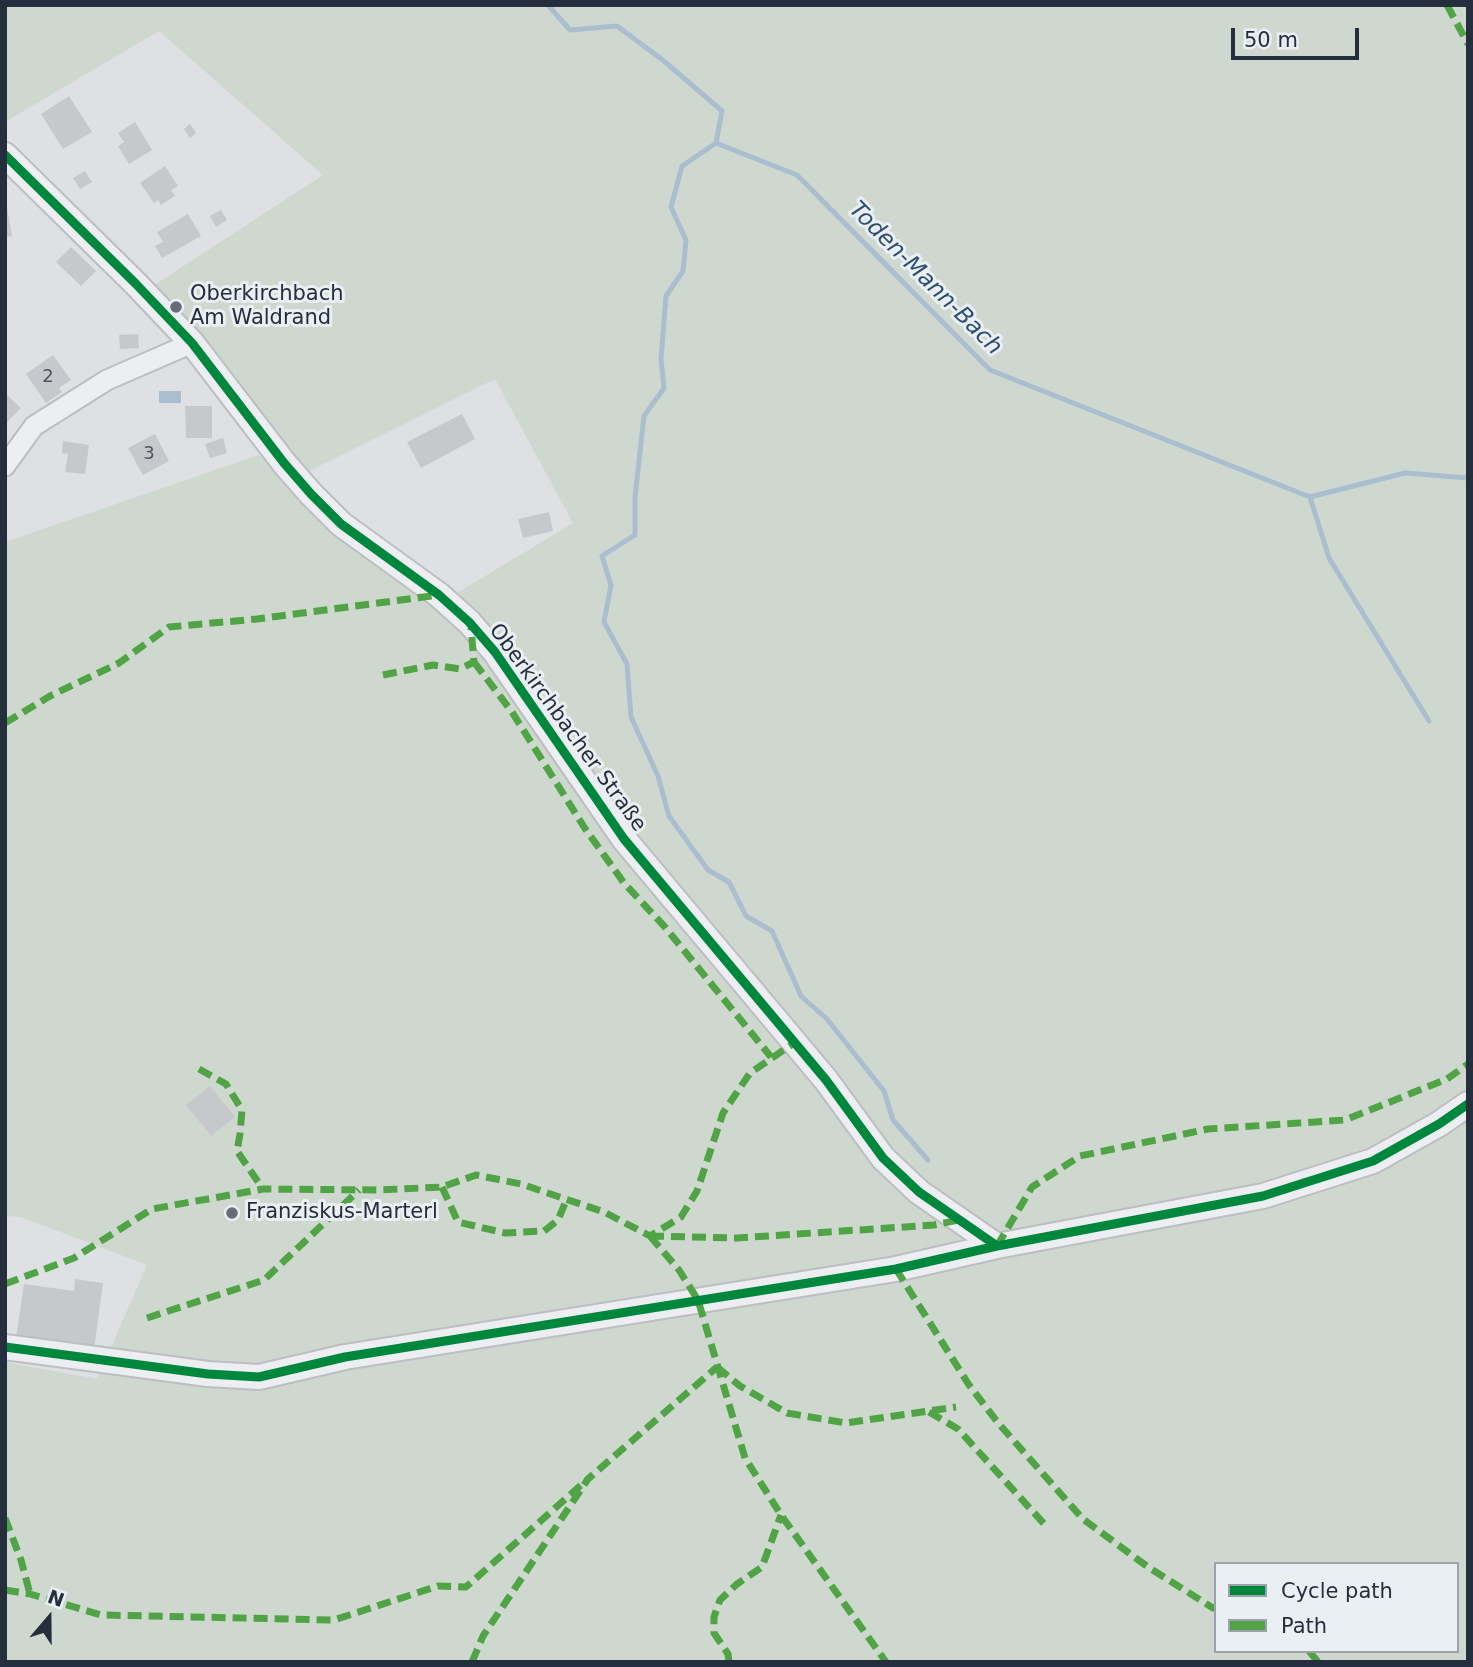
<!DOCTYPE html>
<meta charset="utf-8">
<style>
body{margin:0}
#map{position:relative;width:1473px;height:1667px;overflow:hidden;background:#dee0e3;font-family:"DejaVu Sans",sans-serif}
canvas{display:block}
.frame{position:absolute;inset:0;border:7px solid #252e3d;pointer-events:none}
.legend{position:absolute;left:1214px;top:1562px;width:245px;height:91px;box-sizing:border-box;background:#eaeff4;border:2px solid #9ba2ab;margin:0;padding:9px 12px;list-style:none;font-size:21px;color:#252e3d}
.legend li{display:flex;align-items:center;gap:14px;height:35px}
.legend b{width:35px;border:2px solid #9ba2ab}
.north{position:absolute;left:14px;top:1583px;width:70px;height:70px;-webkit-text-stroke:5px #eaeff4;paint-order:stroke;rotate:20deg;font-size:19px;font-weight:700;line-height:28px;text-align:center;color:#252e3d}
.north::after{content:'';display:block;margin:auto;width:24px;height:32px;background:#252e3d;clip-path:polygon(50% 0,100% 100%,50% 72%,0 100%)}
.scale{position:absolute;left:1231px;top:28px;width:128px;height:32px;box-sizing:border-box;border:4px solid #252e3d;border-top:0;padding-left:9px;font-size:21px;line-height:24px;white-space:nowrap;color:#252e3d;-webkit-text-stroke:5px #eaeff4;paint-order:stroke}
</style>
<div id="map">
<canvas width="1473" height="1667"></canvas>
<div class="frame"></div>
<ul class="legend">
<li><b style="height:9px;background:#00873e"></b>Cycle path</li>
<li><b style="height:9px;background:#50a446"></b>Path</li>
</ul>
<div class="north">N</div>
<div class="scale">50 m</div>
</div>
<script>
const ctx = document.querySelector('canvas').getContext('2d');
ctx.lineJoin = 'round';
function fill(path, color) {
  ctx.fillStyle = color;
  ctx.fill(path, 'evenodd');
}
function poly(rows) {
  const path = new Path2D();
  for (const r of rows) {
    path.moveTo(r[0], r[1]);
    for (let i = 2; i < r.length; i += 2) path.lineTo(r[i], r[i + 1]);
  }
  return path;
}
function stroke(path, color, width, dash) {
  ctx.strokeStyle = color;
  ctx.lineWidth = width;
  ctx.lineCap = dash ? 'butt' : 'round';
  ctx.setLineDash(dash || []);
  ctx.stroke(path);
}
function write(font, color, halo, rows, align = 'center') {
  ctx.font = font + ' "DejaVu Sans",sans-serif';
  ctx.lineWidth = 6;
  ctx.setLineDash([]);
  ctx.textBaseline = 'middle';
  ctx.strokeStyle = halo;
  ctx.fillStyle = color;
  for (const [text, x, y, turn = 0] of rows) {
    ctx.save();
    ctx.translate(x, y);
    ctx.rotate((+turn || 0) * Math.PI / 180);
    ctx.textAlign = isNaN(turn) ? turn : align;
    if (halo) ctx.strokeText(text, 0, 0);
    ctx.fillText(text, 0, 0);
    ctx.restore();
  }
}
const green = poly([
 [5,5,1468,5,1468,1662,5,1662,5,1362,97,1379,147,1265,21,1217,5,1216,5,542,259,455,281,473,339,532,457,593,573,523,495,379,305,473,210,344,153,286,323,175,159,31,5,122],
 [1216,1564,1457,1564,1457,1651,1216,1651]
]);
const water = poly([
 [159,391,181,391,181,403,159,403]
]);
const stream = poly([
 [548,5,570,30,617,26,664,61,722,111,716,143,797,175,990,370,1310,497,1329,558,1429,721],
 [716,143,682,166,671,207,686,240,683,271,666,296,661,359,664,388,644,416,635,497,635,535,602,556,611,585,604,622,627,664,631,717,658,776,669,816,708,870,729,882,746,916,772,931,801,996,827,1019,884,1091,893,1120,928,1160],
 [1310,497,1405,473,1468,478]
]);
const building = poly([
 [69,96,92,132,63,149,41,114],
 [135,122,152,150,129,164,118,146,124,142,118,133],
 [190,124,196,133,190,138,184,129],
 [165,166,178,186,171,190,175,196,161,205,158,200,154,203,140,183],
 [85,171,92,182,80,189,73,178],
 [5,196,12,236,5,237],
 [221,210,227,220,216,227,210,216],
 [188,214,201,236,162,258,155,246,163,242,157,232],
 [71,247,96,271,81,286,56,262],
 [138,334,139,348,120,349,119,335],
 [53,355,71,380,59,388,62,392,46,403,26,374],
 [5,393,21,408,5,424],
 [185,406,212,406,212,438,186,438],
 [462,414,475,439,421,468,407,442],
 [155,434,169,461,143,475,128,448],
 [223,438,227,453,210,458,205,444],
 [63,441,89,445,85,474,65,472,68,454,62,453],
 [549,512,553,531,523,538,518,519],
 [210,1086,235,1117,211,1136,186,1105],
 [75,1279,103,1283,94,1349,16,1338,24,1284,74,1291]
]);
const minor = poly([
 [5,466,34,426,107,380,192,343]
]);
const tertiary = poly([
 [5,155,136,284,192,343,284,463,311,494,341,524,439,595,469,622,495,652,624,839,826,1080,883,1158,919,1192,997,1246],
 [5,1347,208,1374,259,1377,345,1357,896,1269,997,1246,1263,1196,1373,1161,1439,1124,1468,1104]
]);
const quiet = poly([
 [1447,5,1468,44],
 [474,662,512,712,584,827,624,883,664,926,771,1057],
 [383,675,433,665,460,669,474,662,471,628],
 [5,723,50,696,119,663,169,627,257,619,439,595],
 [199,1069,226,1084,242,1110,240,1134,237,1151,263,1189],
 [442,1187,458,1222,505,1233,544,1231,558,1220,566,1201],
 [650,1236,679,1270,698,1300,745,1458,781,1515,886,1662],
 [650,1236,737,1238,934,1225,959,1220],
 [997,1246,1032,1187,1080,1156,1208,1129,1345,1120,1447,1079,1468,1064],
 [896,1269,969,1385,999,1424,1083,1519,1148,1567,1213,1608,1216,1607],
 [5,1284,74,1258,152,1209,263,1189,379,1190,442,1187,476,1175,521,1184,604,1212,650,1236,681,1217,697,1191,723,1113,750,1073,794,1043],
 [147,1318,264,1280,359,1190],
 [717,1367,740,1386,787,1413,846,1423,956,1407],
 [929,1412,958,1429,1046,1526],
 [5,1518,21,1560,30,1594],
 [5,1590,30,1594,101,1615,334,1620,438,1586,466,1587,588,1479],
 [1309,1651,1318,1662],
 [472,1662,483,1636,588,1479,717,1367],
 [729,1662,728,1654,714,1633,714,1617,720,1600,737,1584,762,1567,781,1515]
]);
const cycleway = poly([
 [5,155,136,284,192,343,284,463,311,494,341,524,439,595,469,622,495,652,624,839,826,1080,883,1158,919,1192,997,1246],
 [5,1347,208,1374,259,1377,345,1357,896,1269,997,1246,1263,1196,1373,1161,1439,1124,1468,1104]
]);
const markers = [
 [176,307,7,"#666c77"],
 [232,1213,7,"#666c77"]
];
const numberNames = [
 ["2",48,377],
 ["3",149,454]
];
const poiNames = [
 ["Oberkirchbach",190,295],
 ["Am Waldrand",190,319],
 ["Franziskus-Marterl",246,1213]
];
const streetNames = [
 ["Oberkirchbacher Straße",567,728,54]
];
const waterNames = [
 ["Toden-Mann-Bach",925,279,45]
];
fill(green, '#cfd8ce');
fill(water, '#aabed0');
stroke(stream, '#aabed0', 5);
fill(building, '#c6c8cb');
stroke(minor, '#bcbec1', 23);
stroke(tertiary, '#bcbec1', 28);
stroke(minor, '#edeef1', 19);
stroke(tertiary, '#edeef1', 24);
stroke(quiet, '#50a446', 7, [14, 7]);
stroke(cycleway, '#00873e', 9);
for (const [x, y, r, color] of markers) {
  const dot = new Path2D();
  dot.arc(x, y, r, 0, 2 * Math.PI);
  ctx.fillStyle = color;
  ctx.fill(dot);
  stroke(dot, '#eaeff4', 2.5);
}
write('18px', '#4e5561', null, numberNames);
write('21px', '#252e3d', '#eaeff4', poiNames, 'left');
write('21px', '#252e3d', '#eaeff4', streetNames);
write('italic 23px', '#2e4e71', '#eaeff4', waterNames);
</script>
